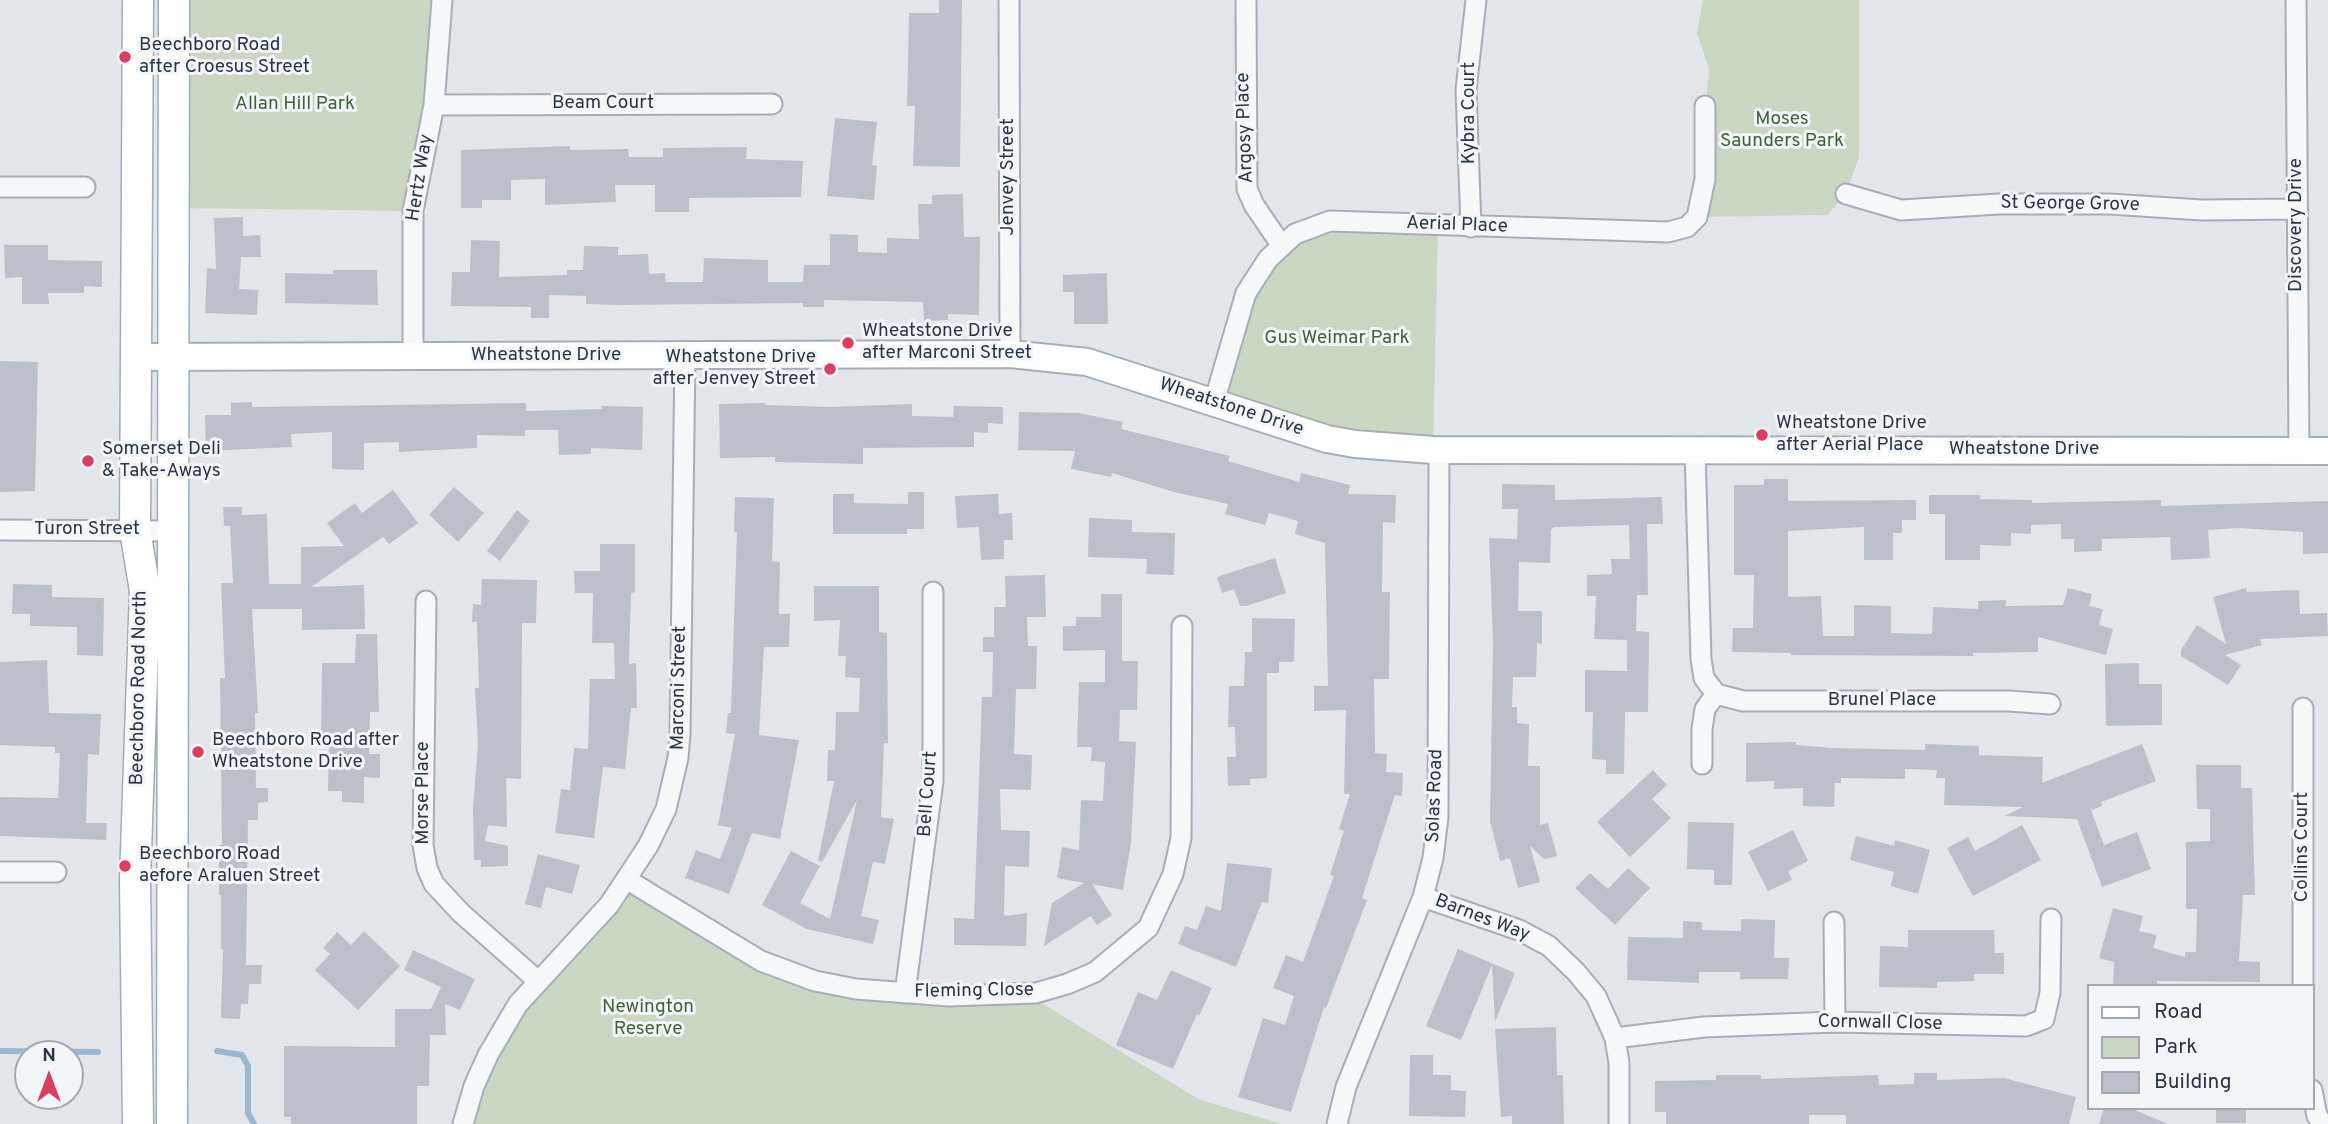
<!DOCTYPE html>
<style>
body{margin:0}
#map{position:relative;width:2328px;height:1124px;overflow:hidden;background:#e3e7ec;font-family:Overpass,sans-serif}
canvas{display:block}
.legend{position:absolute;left:2087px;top:984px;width:228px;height:126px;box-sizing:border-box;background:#f3f6f9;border:2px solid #a2a9b1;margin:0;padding:9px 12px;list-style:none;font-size:21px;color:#293646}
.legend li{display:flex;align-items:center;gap:14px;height:35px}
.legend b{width:35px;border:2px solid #a2a9b1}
.north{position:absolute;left:14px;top:1040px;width:70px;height:70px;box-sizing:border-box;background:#f3f6f9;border:2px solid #a2a9b1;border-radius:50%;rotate:0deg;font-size:19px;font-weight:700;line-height:28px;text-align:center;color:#293646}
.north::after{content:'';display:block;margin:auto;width:24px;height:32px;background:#db3e61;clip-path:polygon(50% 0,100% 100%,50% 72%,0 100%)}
</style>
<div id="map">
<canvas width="2328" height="1124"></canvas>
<ul class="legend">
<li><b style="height:9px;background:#fff"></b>Road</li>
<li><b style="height:19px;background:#cad7c3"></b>Park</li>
<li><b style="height:19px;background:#bac1cb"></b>Building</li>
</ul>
<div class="north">N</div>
</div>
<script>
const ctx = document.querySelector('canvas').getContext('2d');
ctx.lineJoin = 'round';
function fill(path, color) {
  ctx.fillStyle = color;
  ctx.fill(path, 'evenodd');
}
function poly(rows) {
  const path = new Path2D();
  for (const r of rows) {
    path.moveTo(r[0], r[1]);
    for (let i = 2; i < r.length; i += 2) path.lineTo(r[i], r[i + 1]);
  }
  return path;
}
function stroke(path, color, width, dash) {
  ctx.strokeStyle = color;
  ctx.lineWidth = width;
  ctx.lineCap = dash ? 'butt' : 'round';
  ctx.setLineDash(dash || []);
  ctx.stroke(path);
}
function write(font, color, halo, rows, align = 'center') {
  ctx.font = font + ' Overpass,sans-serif';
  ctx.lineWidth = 6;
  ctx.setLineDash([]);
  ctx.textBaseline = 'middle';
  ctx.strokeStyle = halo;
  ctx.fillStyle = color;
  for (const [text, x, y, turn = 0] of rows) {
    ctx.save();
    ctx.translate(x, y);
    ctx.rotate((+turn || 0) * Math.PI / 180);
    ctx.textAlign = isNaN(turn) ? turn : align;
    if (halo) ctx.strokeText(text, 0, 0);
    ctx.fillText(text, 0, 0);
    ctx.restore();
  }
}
const green = poly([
 [174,0,442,0,413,211,175,208],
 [1703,0,1859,0,1859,157,1846,194,1827,215,1697,217,1709,69,1697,33],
 [1313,226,1438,226,1433,450,1214,402,1246,293],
 [626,879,815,981,1025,993,1200,1100,1282,1124,463,1124,488,1055]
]);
const stream = poly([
 [0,1051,98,1052],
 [217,1051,242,1055,248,1066,248,1113,254,1124]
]);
const building = poly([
 [939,0,962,0,960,167,913,166,915,106,907,106,909,13,939,13],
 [835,118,877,122,872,165,877,166,874,200,827,196],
 [570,146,570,150,628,149,629,157,663,157,663,148,747,147,746,159,803,161,801,197,689,198,689,212,655,212,655,185,615,185,616,202,545,205,545,179,511,180,511,200,482,200,482,208,461,208,461,150],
 [963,194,964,237,980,237,979,315,948,314,948,320,924,321,923,302,824,300,824,307,803,307,803,303,620,305,586,304,586,296,549,295,549,318,531,318,531,307,451,306,452,272,470,272,471,240,500,241,499,277,567,275,567,270,583,270,584,246,618,247,618,255,648,254,649,274,665,273,666,282,703,282,704,258,768,260,768,282,803,282,804,265,830,265,830,234,858,235,858,252,887,253,887,238,919,239,918,204,932,204,932,195],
 [243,217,243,236,260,235,261,257,241,257,239,289,258,290,257,315,205,313,207,268,216,269,214,218],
 [4,245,48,245,48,260,102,261,102,287,84,286,84,293,48,293,49,304,22,304,22,277,5,278],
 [333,270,377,270,378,305,285,303,285,273,333,274],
 [1107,273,1108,324,1074,324,1074,292,1063,292,1063,275],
 [0,361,38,362,35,491,0,492],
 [252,402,252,407,526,403,526,411,602,409,602,406,643,407,642,450,591,448,591,454,559,455,558,430,525,430,525,436,477,435,477,448,399,452,399,442,364,443,364,470,332,469,332,432,291,434,292,447,206,451,205,415,231,415,231,403],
 [765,403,765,405,832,407,912,404,912,416,953,417,954,406,1003,407,1003,424,988,423,988,433,974,432,974,447,863,448,863,464,775,462,775,457,720,458,719,404],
 [1019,412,1079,413,1123,422,1121,429,1230,456,1228,461,1299,482,1301,473,1350,485,1348,494,1396,495,1395,523,1383,522,1382,592,1390,592,1389,679,1374,679,1375,753,1387,754,1386,772,1403,773,1402,796,1395,795,1362,898,1367,900,1326,1008,1324,1007,1291,1112,1238,1097,1263,1018,1285,1025,1294,996,1273,988,1286,955,1303,962,1334,876,1330,875,1344,831,1339,829,1350,794,1344,794,1346,710,1314,711,1314,686,1328,686,1325,543,1295,534,1298,521,1269,513,1265,525,1225,514,1228,504,1174,492,1112,473,1111,477,1071,469,1075,451,1018,450],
 [1764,479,1788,479,1788,501,1916,500,1916,520,1902,520,1902,533,1893,533,1893,560,1864,560,1864,527,1788,531,1788,597,1821,596,1823,636,1854,636,1854,605,1891,606,1891,633,1932,634,1933,607,1978,609,1978,601,2006,600,2006,606,2063,605,2068,588,2092,594,2089,606,2103,609,2099,625,2113,629,2106,655,2038,637,2038,652,1973,653,1973,656,1791,655,1791,653,1732,652,1733,628,1753,628,1754,575,1734,575,1734,485,1764,485],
 [1502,484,1555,485,1555,500,1662,497,1663,524,1647,524,1648,595,1637,595,1636,631,1649,632,1648,712,1625,712,1624,774,1606,774,1606,760,1592,759,1593,712,1585,712,1585,670,1627,671,1627,640,1594,639,1596,596,1587,596,1587,575,1612,574,1611,559,1630,559,1629,525,1554,527,1551,530,1550,563,1519,562,1518,611,1542,611,1542,644,1537,643,1536,677,1513,677,1512,707,1517,707,1517,723,1529,724,1528,766,1540,766,1540,825,1548,823,1557,856,1544,859,1530,846,1540,882,1518,888,1510,858,1500,861,1490,821,1493,643,1489,538,1517,539,1518,509,1502,509],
 [454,487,484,513,458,542,429,515],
 [393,490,418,523,389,544,383,537,311,587,364,585,365,629,302,630,302,609,252,609,258,713,255,713,256,788,268,788,268,802,258,803,258,820,248,820,246,965,262,965,261,984,249,984,248,1004,241,1004,240,1019,221,1018,223,949,221,949,221,895,219,895,219,845,222,845,220,678,225,678,221,583,233,583,230,526,224,526,223,507,242,507,242,515,267,514,269,584,301,584,301,547,344,546,327,523,355,503,362,513],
 [908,492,924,492,924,529,907,529,907,534,833,534,833,494,854,494,854,503,908,504],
 [998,494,999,514,1012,513,1013,540,1004,540,1004,559,981,560,979,527,957,528,955,496],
 [1929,495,1980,495,1980,499,2032,500,2032,503,2161,500,2161,506,2328,501,2328,553,2303,554,2303,532,2238,528,2208,530,2210,558,2171,560,2170,537,2102,539,2102,551,2074,552,2074,539,2061,539,2061,524,2031,525,2031,534,2011,533,2011,546,1980,545,1980,560,1945,560,1945,514,1929,514],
 [735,497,774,498,772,561,780,562,779,614,790,614,789,647,764,647,759,735,799,740,780,839,752,833,729,894,685,878,696,850,720,859,732,828,718,825,735,734,726,733,728,713,731,713,737,532,734,532],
 [517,510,530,521,500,561,487,551],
 [1089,518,1132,520,1132,532,1175,533,1174,575,1146,574,1147,559,1088,557],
 [600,544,635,544,635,592,631,593,629,664,636,663,637,708,631,708,625,769,603,767,594,838,555,833,561,789,570,790,574,748,588,749,590,679,615,679,614,643,592,643,593,593,575,593,574,571,600,571],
 [1275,558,1286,593,1246,606,1240,606,1234,589,1222,593,1217,577],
 [1045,575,1046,617,1027,617,1028,646,1037,646,1036,689,1016,689,1014,754,1032,755,1031,790,1000,789,1001,830,1030,831,1029,867,1005,866,1004,916,1027,913,1026,946,954,945,954,918,974,919,982,697,992,697,993,652,983,652,983,637,994,637,994,607,1006,607,1005,576],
 [482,579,537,580,536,623,522,623,521,779,506,778,507,827,488,825,485,841,508,846,508,866,481,867,481,860,474,860,473,807,478,745,475,688,479,688,477,622,472,622,473,604,481,605],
 [13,584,52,585,52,597,104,598,103,656,77,655,77,627,30,626,30,614,12,614],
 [814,586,879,586,879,632,887,633,888,743,884,743,881,817,894,819,885,864,873,862,861,916,879,920,873,944,807,929,762,905,791,851,820,866,800,903,830,919,857,800,822,862,818,861,834,781,827,781,828,750,835,750,836,712,859,712,860,678,845,677,846,656,838,656,840,620,814,621],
 [2246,588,2247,592,2299,590,2300,614,2327,613,2328,636,2260,639,2262,645,2225,655,2241,665,2228,685,2181,656,2181,650,2197,625,2226,644,2213,597],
 [1101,594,1122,594,1122,661,1138,661,1137,710,1120,710,1119,741,1136,742,1131,843,1123,890,1092,884,1112,915,1097,925,1091,916,1044,946,1052,903,1084,883,1057,878,1062,847,1079,850,1081,800,1103,801,1105,762,1091,761,1092,747,1077,747,1079,682,1105,682,1105,650,1063,651,1063,626,1076,626,1076,617,1101,617],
 [1252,618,1295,619,1294,662,1279,662,1279,673,1267,673,1267,778,1250,779,1250,785,1228,786,1227,757,1236,757,1235,727,1228,727,1229,686,1244,686,1245,652,1252,652],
 [356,634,377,634,379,712,370,712,369,754,380,754,380,778,364,777,364,803,342,802,342,791,328,791,329,746,321,746,322,663,355,663],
 [47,660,49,713,101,714,99,755,88,754,86,823,107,823,106,840,0,836,0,797,58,798,60,753,55,753,55,747,0,745,0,662],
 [2139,663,2139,684,2162,684,2162,725,2106,726,2105,664],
 [1796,742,1796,745,1834,748,1925,750,1925,744,1979,746,1979,755,2043,757,2042,783,2142,744,2156,781,2101,802,2102,806,2091,810,2104,845,2137,832,2151,869,2102,887,2077,819,2005,816,2023,807,1944,805,1945,778,1936,778,1937,770,1905,769,1905,779,1841,778,1841,783,1835,783,1834,807,1803,806,1803,788,1774,789,1774,781,1746,782,1746,743],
 [2196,765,2241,765,2241,788,2252,788,2255,895,2243,895,2239,961,2260,962,2260,982,2157,981,2157,986,2113,986,2114,962,2099,958,2113,908,2143,916,2139,931,2157,935,2153,948,2185,957,2185,952,2196,952,2197,909,2186,909,2186,842,2210,841,2210,809,2197,809],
 [1653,770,1667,785,1652,799,1671,818,1630,857,1597,822],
 [1688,822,1734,823,1732,885,1714,885,1714,870,1687,869],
 [2022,825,2041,860,1973,896,1947,848,1968,837,1975,851],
 [1793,830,1808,861,1788,871,1792,880,1768,891,1748,852],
 [1856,836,1894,846,1895,840,1930,850,1918,894,1891,886,1894,872,1850,860],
 [538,854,580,865,572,894,546,887,541,908,525,904],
 [1227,863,1272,868,1268,903,1262,902,1236,967,1178,944,1185,926,1197,930,1206,906,1221,911],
 [1628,868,1650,888,1615,925,1575,888,1590,873,1608,889],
 [1741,919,1775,920,1774,958,1789,958,1788,979,1740,979,1740,972,1699,972,1699,983,1627,980,1628,937,1683,938,1683,921,1702,922,1702,930,1741,931],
 [1908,930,1994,930,1995,953,2004,953,2004,974,1974,974,1974,981,1937,982,1937,988,1879,987,1880,946,1908,947],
 [364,931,400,966,358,1010,315,970,330,954,323,948,337,932,351,945],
 [1458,949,1515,973,1495,1022,1492,965,1461,1040,1426,1026],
 [413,950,475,979,460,1010,445,1004,446,1035,430,1035,429,1086,417,1086,417,1124,291,1124,291,1117,284,1117,284,1046,395,1047,395,1009,431,1009,441,987,404,970],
 [1171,970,1212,988,1199,1016,1197,1014,1173,1069,1116,1045,1138,992,1157,1000],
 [1556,1027,1557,1075,1563,1075,1564,1124,1512,1124,1512,1116,1501,1117,1495,1029],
 [1410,1055,1433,1055,1433,1075,1451,1075,1451,1090,1466,1091,1465,1117,1409,1116],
 [1914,1073,1937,1073,1937,1080,2004,1078,2076,1097,2069,1124,1846,1124,1846,1115,1809,1115,1809,1124,1666,1124,1666,1112,1655,1112,1655,1081,1716,1080,1716,1075,1761,1075,1761,1079,1878,1075,1879,1085,1914,1084],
 [2104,1108,2130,1108,2168,1124,2099,1124],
 [2216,1108,2246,1108,2246,1123,2216,1123]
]);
const street = poly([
 [1009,0,1010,354],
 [1246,0,1247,189,1254,205,1282,246],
 [2296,0,2299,450],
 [434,105,772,104],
 [0,187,85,187],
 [1846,194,1901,210,1999,204,2110,204,2202,210,2297,209],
 [1471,227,1466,90,1476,0],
 [413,356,413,211,434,105,442,0],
 [1214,402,1246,293,1268,259,1295,234,1330,221,1668,232,1687,227,1697,217,1705,179,1705,106],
 [1695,450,1701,659,1704,678,1716,694,1705,709,1702,729,1702,764],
 [0,530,174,531],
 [426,601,423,845,427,868,434,884,461,913,538,981],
 [1716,694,1743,701,2009,701,2050,704],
 [0,872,56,872],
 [626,879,761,961,815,981,856,989,949,996,1036,993,1067,984,1095,972,1148,928,1173,874,1181,838,1182,626],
 [1423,897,1519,930,1549,946,1576,972,1596,996,1615,1038,1619,1063,1619,1124],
 [1834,922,1835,1022],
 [2303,986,2303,708],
 [905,993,933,781,933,592],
 [1615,1038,1704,1027,1835,1022,2026,1026,2044,1019,2050,993,2051,919],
 [2312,1090,2317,1116,2323,1124],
 [463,1124,474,1086,488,1055,518,1004,609,905,648,846,666,809,678,758,680,734,685,355],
 [1337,1124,1346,1087,1423,897,1433,858,1438,817,1439,450]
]);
const secondary = poly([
 [137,357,1010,354,1087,362,1327,439,1355,444,1433,450,2328,451]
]);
const primary = poly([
 [138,1124,135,880,145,591,135,530,138,0],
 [172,1124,174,0]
]);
const markers = [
 [125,57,7,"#db3e61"],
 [848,343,7,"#db3e61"],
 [830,369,7,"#db3e61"],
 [1762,435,7,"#db3e61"],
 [88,461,7,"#db3e61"],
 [198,752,7,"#db3e61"],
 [125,866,7,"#db3e61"]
];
const poiNames = [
 ["Beechboro Road",139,46],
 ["after Croesus Street",139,68],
 ["Wheatstone Drive",862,332],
 ["after Marconi Street",862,354],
 ["Wheatstone Drive",816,358,"right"],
 ["after Jenvey Street",816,380,"right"],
 ["Wheatstone Drive",1776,424],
 ["after Aerial Place",1776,446],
 ["Somerset Deli",102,450],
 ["& Take-Aways",102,472],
 ["Beechboro Road after",212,741],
 ["Wheatstone Drive",212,763],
 ["Beechboro Road",139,855],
 ["aefore Araluen Street",139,877]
];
const streetNames = [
 ["Beam Court",603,104],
 ["Kybra Court",1470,113,-90],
 ["Argosy Place",1246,128,-92],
 ["Jenvey Street",1009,177,-90],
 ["Hertz Way",421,178,-81],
 ["St George Grove",2070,205,1],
 ["Discovery Drive",2297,225,-90],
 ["Aerial Place",1457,226,2],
 ["Wheatstone Drive",546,356],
 ["Wheatstone Drive",1231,408,18],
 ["Wheatstone Drive",2024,450],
 ["Turon Street",87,530],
 ["Beechboro Road North",140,688,-89],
 ["Marconi Street",680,688,-89],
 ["Brunel Place",1882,701],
 ["Morse Place",424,793,-90],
 ["Bell Court",929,794,-86],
 ["Solas Road",1436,796,-88],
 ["Collins Court",2303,847,-90],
 ["Barnes Way",1482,919,21],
 ["Fleming Close",974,992,-1],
 ["Cornwall Close",1880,1024,1]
];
const parkNames = [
 ["Allan Hill Park",295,105],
 ["Moses",1782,120],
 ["Saunders Park",1782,142],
 ["Gus Weimar Park",1337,339],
 ["Newington",648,1008],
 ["Reserve",648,1030]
];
fill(green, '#cad7c3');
stroke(stream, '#9bb8cf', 6);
fill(building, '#bac1cb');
stroke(street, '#a7aeb7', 23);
stroke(secondary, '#a7aeb7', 30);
stroke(primary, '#a1acb9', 33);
stroke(street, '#f6f8fa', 19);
stroke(secondary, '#fff', 26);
stroke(primary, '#fff', 30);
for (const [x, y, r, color] of markers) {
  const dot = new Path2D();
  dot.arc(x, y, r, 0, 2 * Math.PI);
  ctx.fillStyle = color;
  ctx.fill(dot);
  stroke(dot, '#f3f6f9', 2.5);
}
write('19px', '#293646', '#f3f6f9', poiNames, 'left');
write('19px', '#293646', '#f3f6f9', streetNames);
write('19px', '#416335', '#f3f6f9', parkNames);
</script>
